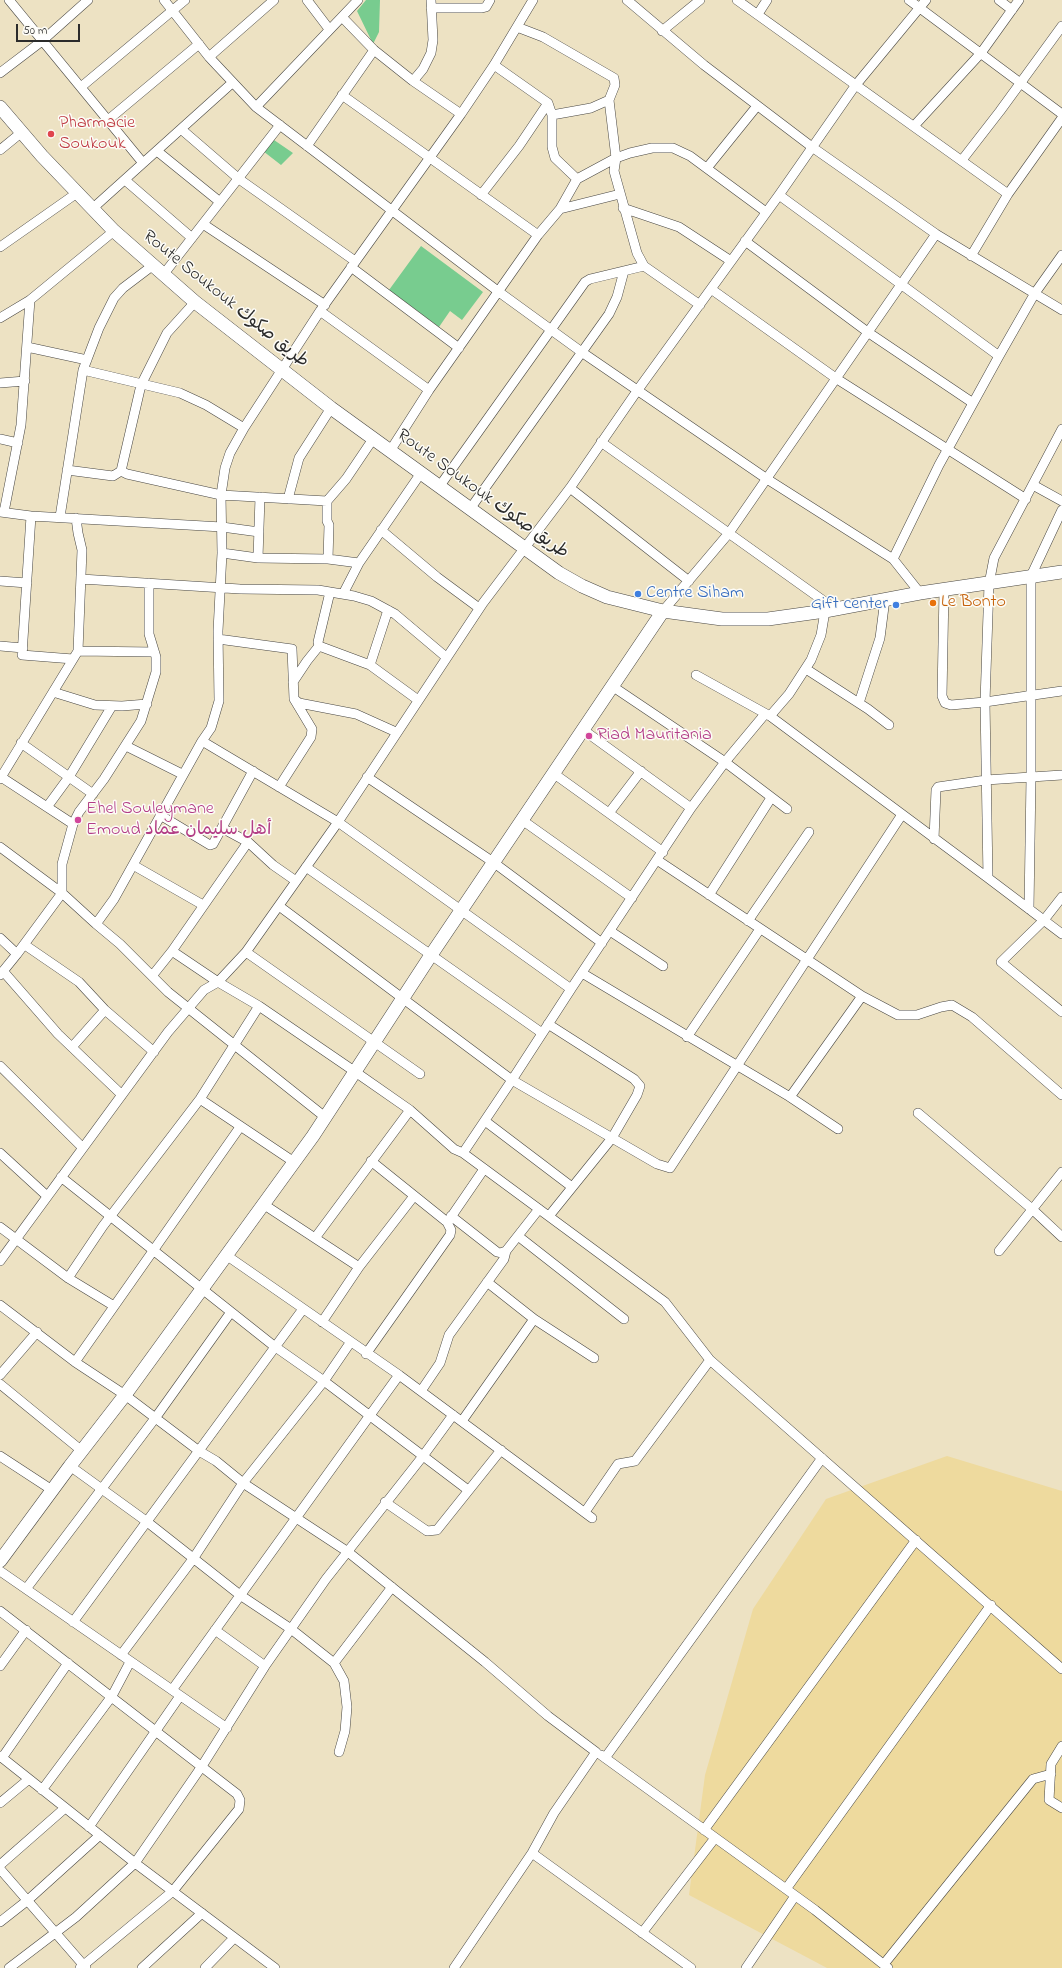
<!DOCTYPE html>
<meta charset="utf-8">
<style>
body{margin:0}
#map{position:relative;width:1062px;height:1968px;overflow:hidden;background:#ede2c3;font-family:"Indie Flower",sans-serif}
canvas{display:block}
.scale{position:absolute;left:16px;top:24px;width:64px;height:18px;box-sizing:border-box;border:2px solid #2b2b2b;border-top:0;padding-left:5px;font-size:12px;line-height:14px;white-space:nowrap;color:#2b2b2b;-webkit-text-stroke:3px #fdfcf7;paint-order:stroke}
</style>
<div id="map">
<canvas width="1062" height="1968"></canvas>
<div class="scale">50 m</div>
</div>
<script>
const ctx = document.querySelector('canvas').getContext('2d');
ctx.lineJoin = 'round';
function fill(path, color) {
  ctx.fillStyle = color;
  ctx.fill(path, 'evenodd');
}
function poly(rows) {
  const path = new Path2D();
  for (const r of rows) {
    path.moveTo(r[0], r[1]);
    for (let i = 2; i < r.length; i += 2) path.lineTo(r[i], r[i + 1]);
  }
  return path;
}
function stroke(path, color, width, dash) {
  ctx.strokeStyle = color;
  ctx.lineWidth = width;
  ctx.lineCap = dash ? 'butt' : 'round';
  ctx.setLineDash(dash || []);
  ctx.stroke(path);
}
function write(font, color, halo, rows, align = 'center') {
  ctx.font = font + ' "Indie Flower","Playpen Sans Arabic",sans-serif';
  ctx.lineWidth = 3;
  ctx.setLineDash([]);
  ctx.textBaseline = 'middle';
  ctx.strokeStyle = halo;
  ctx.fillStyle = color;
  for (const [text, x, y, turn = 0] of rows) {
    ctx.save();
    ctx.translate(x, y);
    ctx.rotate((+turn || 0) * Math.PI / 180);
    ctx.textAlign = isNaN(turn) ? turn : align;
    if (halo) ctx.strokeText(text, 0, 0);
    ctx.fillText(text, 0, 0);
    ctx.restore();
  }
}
const green = poly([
 [366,0,380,0,379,32,373,44,357,11],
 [274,140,293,153,281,165,263,151],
 [421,246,483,292,462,320,450,311,439,327,389,290]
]);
const sand = poly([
 [947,1456,1062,1491,1062,1968,827,1968,689,1895,705,1775,753,1609,826,1499]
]);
const street = poly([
 [9,0,143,163],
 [164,0,209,57,256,107,499,292,583,353,767,479,893,559,920,593],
 [307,0,329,29],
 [627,0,704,65,812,147,936,234,1062,310],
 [737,0,1008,194,971,256],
 [909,0,1062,114],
 [999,0,1012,10],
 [431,8,482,8,486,7,490,0],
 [758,14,767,0],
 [342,17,374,50,413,81,461,114],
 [517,27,543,37,614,78,615,85,609,100,591,108,552,115],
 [662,31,700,0],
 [209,57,274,0],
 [494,65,548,103,552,115,552,147,555,158,577,179],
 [0,73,42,41,88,0],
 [413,81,423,69,431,53,433,40,431,0],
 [81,87,185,0],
 [342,95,538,235],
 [609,100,616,158,614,171,637,253,644,266,700,305],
 [256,107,358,0],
 [108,120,199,44],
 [914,126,981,53,1019,0],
 [181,129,239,179,355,261],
 [307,146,374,50],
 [0,150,22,132],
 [157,151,220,202],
 [962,160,1000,111,1062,26],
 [707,168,757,106],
 [125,180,192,238],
 [1008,194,1062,118],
 [481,195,519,146,548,103],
 [779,195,999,356],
 [623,208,679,227,731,261],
 [92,209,232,83],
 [560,209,620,194],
 [203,224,325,305],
 [745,241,869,333,973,403],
 [0,247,77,193],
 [351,267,459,348],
 [163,275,280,125],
 [711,289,837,379,1026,499],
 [320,311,429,390],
 [0,318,30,300,114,231],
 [27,347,87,360],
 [83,370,180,393,206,405,244,428],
 [0,383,25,381],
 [1062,429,994,558,989,584,985,702,988,878,1062,934],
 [0,439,18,443],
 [601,442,835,609],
 [390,451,429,390,538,235,560,209,577,179,616,158,630,153,652,148,673,148,690,156,766,212],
 [67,470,113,476,121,471],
 [121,471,127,474,221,495,327,501],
 [121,471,141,385,167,333,195,302],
 [1033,485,1062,501],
 [439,487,585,282,590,279,644,266],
 [570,488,689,581],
 [288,499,299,458,331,408],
 [470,509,609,314,617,297,624,271],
 [0,512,31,516,222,527,259,532],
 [4,512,21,425,30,300],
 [31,516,22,655,73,659],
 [60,517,83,370,99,328,114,298,123,288,152,266],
 [381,530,437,577,479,608],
 [222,553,258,558,328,559,359,563],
 [258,558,260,497],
 [328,559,329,525,327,521,327,501,346,479,373,439],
 [893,559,939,465,999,356,1035,293,1062,255],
 [81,579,240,589,318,590,354,596,371,601,395,614,446,657],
 [0,581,27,583],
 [944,590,942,696,945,703,951,705,985,702,1062,691],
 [330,592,318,642,319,646,370,665,418,700],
 [343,594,359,563,421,473],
 [663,611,729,533,936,234],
 [218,639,292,649,294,699,299,703,356,714,396,732],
 [0,646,23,648],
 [78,651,154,652],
 [370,665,388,610],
 [806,669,868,709,889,725],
 [696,675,770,716,988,878],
 [293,682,307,661,319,646],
 [612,686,725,762,787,809],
 [53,692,95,705,122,706,147,704],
 [859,703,880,638,885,599],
 [770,716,789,694,811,660,821,635,825,611],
 [582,729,691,808],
 [21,743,93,794],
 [126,746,182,774],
 [553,773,663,852],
 [1,777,73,824],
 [367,777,493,862,602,943],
 [0,779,78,651,82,550,78,533,76,518],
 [279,787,311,737,312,729,294,699],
 [47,807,69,777,112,706],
 [609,813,641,771],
 [160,815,210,845,213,844,253,771],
 [522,820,632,898],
 [222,828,248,842,273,865,296,881],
 [934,839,936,790,938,787,986,780,1031,777,1031,576,1062,510],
 [0,847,62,893],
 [657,860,862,996,790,1097],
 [133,865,203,905],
 [306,867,542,1033],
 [62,893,62,864,73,824,79,812,104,779,141,721,156,672,156,657,149,634,149,583],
 [709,895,771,798],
 [1062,897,1044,920,1001,962,1062,1012],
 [279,906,512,1080,571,989,338,822,202,741,211,728,219,701,218,631,222,553,221,495,225,468,230,453,244,428,320,311,461,114,494,65,533,0],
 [1029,909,1031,777,1062,775],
 [748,921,809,832],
 [96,924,120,944,168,992,325,1117],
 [610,931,663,966],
 [0,938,17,954,0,975],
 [25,945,79,982,105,1010,154,1052],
 [172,951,218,982,259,1006,354,1071,410,1110,454,1149,463,1153,512,1080,657,1164,670,1168,901,816],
 [246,952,420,1074],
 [17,954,62,893,96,924,114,899,202,741],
 [3,971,58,1034,122,1095],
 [582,973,790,1097,838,1129],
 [152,976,172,951,248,842],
 [571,989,691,808,725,762,765,714],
 [862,996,898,1015,917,1015,941,1007,952,1005,972,1017,1062,1095],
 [548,1024,634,1079,640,1086,637,1095,612,1138,549,1216],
 [687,1037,760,929],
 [72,1047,105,1010],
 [0,1066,82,1147],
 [200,1099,294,1162],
 [918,1113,1032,1209,1062,1237],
 [485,1121,572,1187],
 [0,1153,47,1196],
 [463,1153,665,1302,710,1360,1062,1669],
 [61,1177,274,1346,324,1381,468,1490],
 [263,1204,359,1267],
 [451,1216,497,1252,501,1253,506,1251,539,1209],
 [449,1220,484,1169],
 [0,1227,68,1278,114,1306],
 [518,1236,624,1319],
 [315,1238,410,1110],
 [999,1251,1062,1172],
 [226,1255,399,1375,592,1518],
 [0,1261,168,1032,204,990,218,982,246,952,338,822,483,603,570,488,637,391,779,195,855,86,926,0],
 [68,1278,103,1226,200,1099,259,1006],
 [487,1282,534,1319,594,1358],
 [0,1305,75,1362,125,1395,199,1451,216,1461,243,1483,193,1559,121,1655],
 [322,1322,359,1267,414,1196],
 [350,1343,324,1381,243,1483,348,1552,485,1662,548,1716,596,1752,554,1813,532,1853,454,1968],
 [366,1354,450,1235,451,1230,447,1222,371,1161],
 [75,1362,240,1127],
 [0,1375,37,1332],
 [0,1384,82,1451],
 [421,1391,440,1363,449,1335,504,1259,506,1251],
 [462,1421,534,1319],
 [0,1456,52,1490],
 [70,1466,146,1521,240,1595,291,1629,334,1663,344,1681,347,1707,345,1731,339,1752],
 [385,1502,427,1531,437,1530,501,1450],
 [585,1512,618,1464,635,1461,710,1360],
 [0,1571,227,1728],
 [26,1589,156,1417,231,1312],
 [0,1611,237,1794,240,1800,239,1809,173,1891,80,1968],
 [73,1622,303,1309],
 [215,1630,265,1666],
 [334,1663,392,1587],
 [0,1666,26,1630],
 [172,1690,399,1375],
 [1062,1746,1051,1764,1049,1800,1062,1808],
 [601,1755,815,1910,888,1968],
 [0,1756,135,1863,275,1968],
 [2,1758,68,1663],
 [605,1758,822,1458],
 [42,1790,112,1696,130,1662],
 [0,1803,29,1779],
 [89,1827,180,1696],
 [704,1830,916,1540],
 [532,1853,691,1968],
 [0,1865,65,1808],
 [0,1869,86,1968],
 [786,1889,991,1605],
 [0,1922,28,1900,100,1835],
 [642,1933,715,1838],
 [884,1964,1033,1779,1051,1774],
 [9,1968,76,1917,135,1863,202,1766,265,1666,326,1579,423,1456,453,1415],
 [142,1968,202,1913],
 [205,1968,234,1938],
 [746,1968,795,1896]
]);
const secondary = poly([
 [0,107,42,156,114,231,195,302,331,408,559,573,582,586,607,597,663,611,722,619,768,619,825,611,920,593,1062,572],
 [0,1561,70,1466,125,1395,313,1136,431,955,663,611]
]);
const markers = [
 [51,134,4,"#e0444e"],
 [638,594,4,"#3f7fe0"],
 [933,603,4,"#e8710a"],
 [896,605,4,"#3f7fe0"],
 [589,736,4,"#d1479c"],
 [78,820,4,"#d1479c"]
];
const healthNames = [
 ["Pharmacie",59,124],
 ["Soukouk",59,145]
];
const streetNames = [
 ["Route Soukouk طريق صكوك",225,300,39],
 ["Route Soukouk طريق صكوك",482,495,36]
];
const shopNames = [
 ["Centre Siham",646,594],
 ["Gift center",888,605,"right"]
];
const foodNames = [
 ["Le Bonto",941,603]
];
const hotelNames = [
 ["Riad Mauritania",597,736],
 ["Ehel Souleymane",86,810],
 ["Emoud أهل سليمان عماد",86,831]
];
fill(green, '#78cc8f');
fill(sand, '#eeda9e');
stroke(street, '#484642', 10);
stroke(secondary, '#484642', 14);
stroke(street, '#fff', 9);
stroke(secondary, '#fff', 13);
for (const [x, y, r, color] of markers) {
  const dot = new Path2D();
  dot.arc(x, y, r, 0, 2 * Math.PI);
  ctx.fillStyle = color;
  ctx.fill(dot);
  stroke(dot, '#fdfcf7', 1.5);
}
write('18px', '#be3a42', '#fdfcf7', healthNames, 'left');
write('18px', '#2b2b2b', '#fdfcf7', streetNames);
write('18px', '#366cbe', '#fdfcf7', shopNames, 'left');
write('18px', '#c56008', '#fdfcf7', foodNames, 'left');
write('18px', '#b23c85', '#fdfcf7', hotelNames, 'left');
</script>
